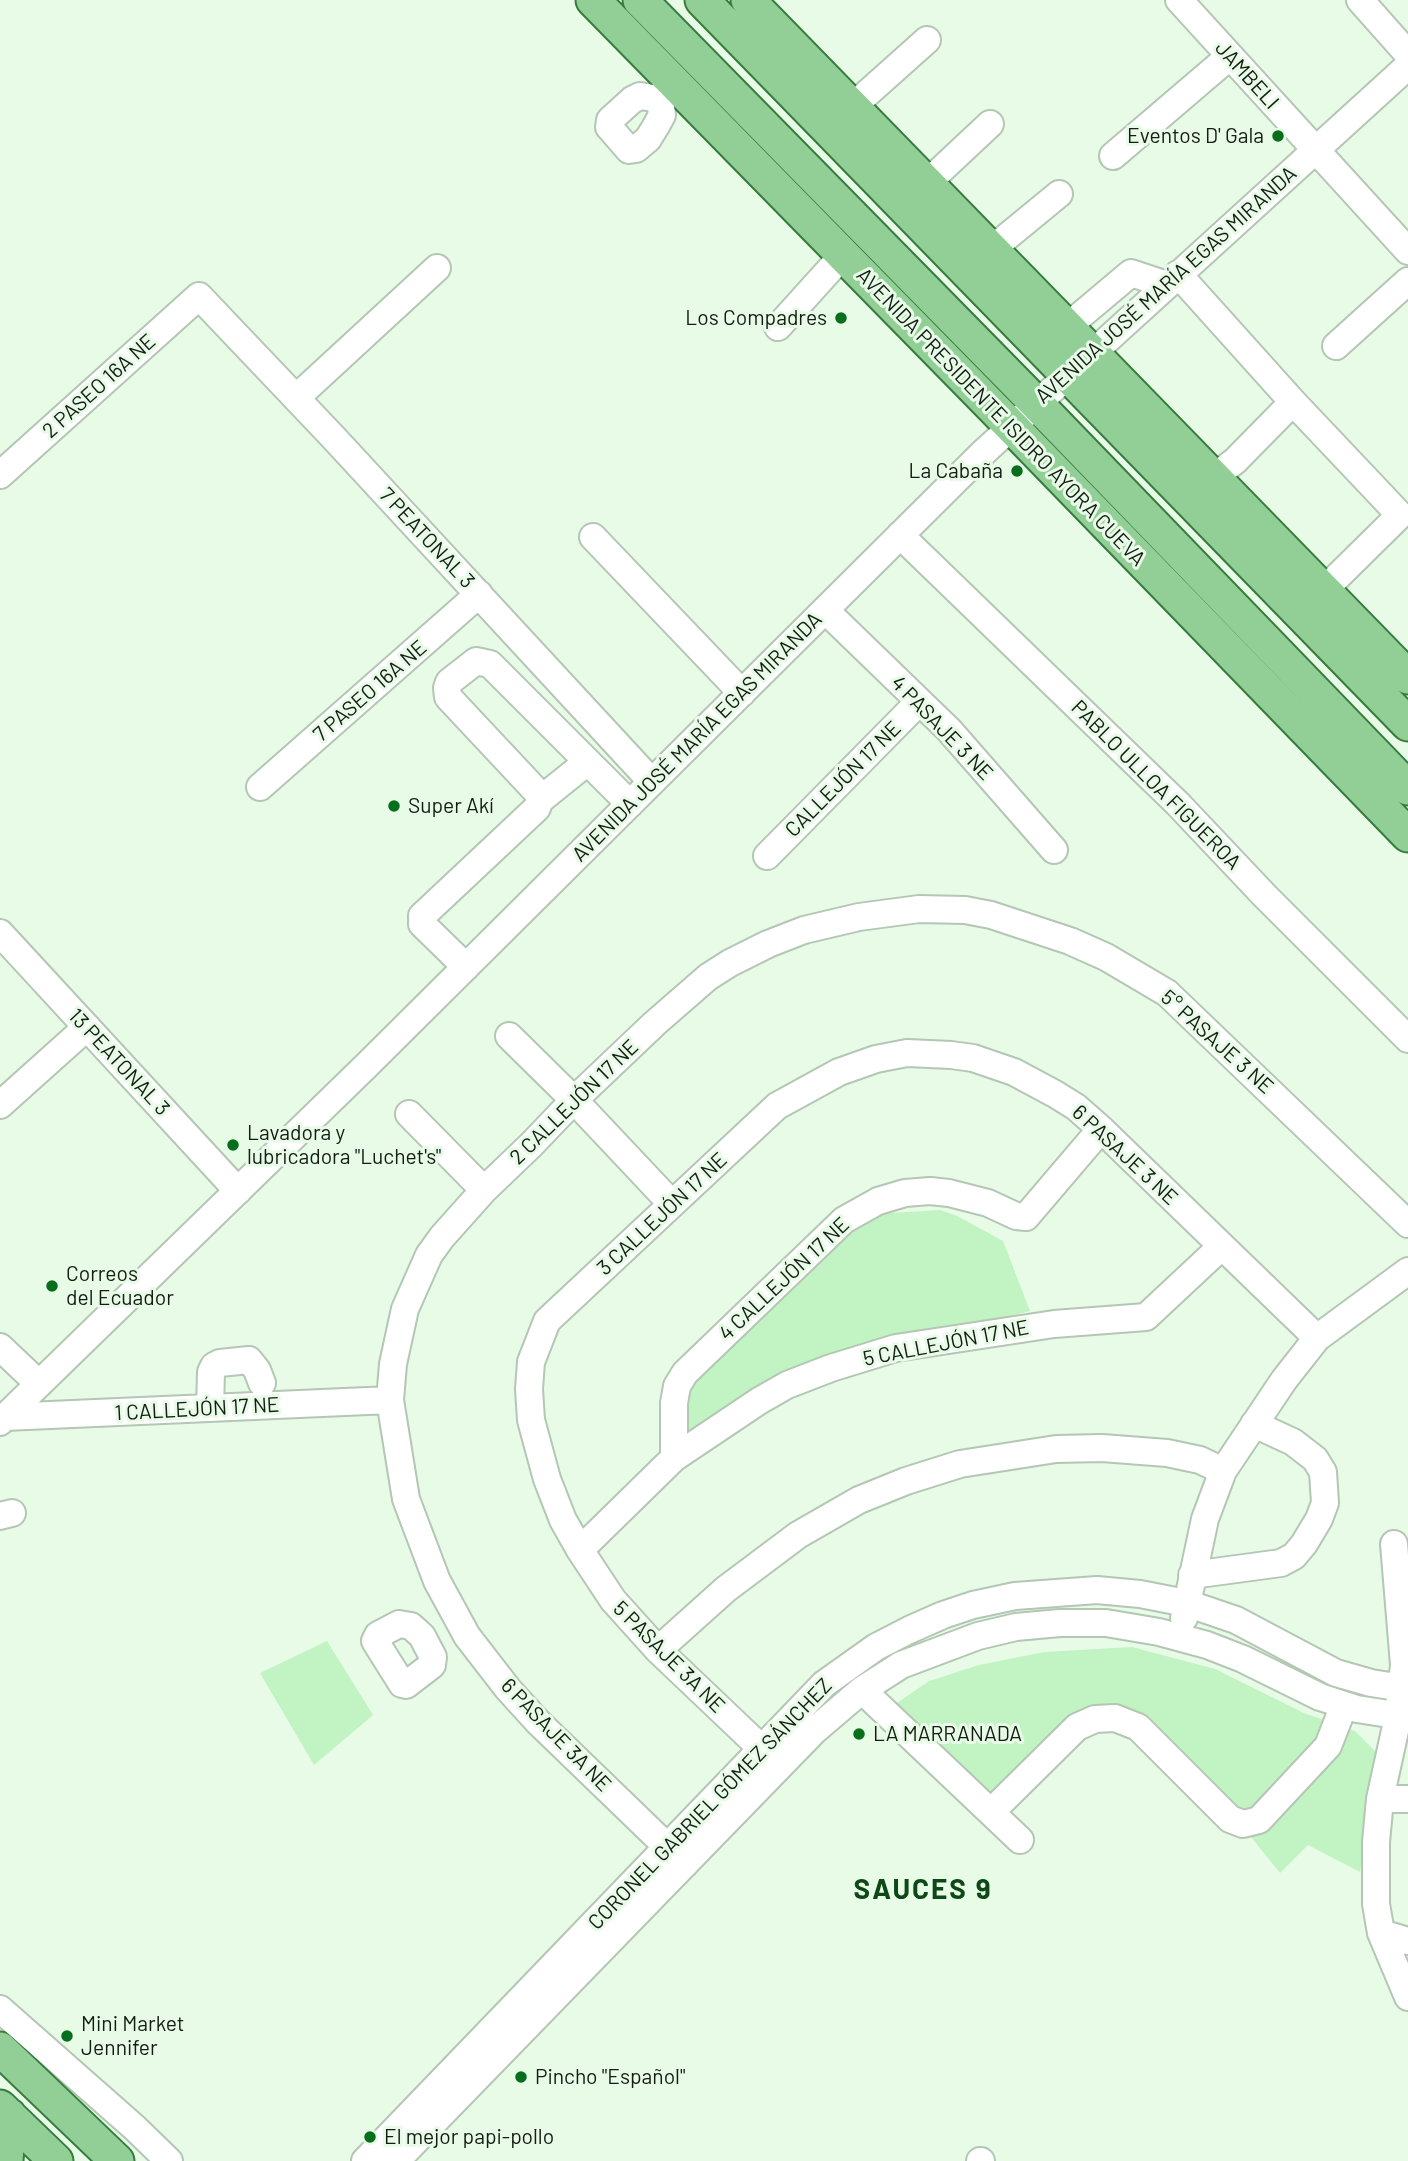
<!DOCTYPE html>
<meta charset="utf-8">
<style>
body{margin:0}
canvas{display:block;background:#e7fbe7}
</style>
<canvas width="1408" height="2161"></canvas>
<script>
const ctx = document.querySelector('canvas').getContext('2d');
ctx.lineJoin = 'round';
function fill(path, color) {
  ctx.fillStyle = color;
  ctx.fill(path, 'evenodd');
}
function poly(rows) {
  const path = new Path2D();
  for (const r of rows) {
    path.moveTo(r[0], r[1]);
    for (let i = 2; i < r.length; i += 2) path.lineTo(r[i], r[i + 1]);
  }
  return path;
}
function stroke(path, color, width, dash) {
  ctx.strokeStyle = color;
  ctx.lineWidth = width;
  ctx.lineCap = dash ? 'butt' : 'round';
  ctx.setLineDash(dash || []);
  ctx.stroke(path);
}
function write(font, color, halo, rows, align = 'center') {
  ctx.font = font + ' Barlow,sans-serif';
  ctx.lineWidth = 6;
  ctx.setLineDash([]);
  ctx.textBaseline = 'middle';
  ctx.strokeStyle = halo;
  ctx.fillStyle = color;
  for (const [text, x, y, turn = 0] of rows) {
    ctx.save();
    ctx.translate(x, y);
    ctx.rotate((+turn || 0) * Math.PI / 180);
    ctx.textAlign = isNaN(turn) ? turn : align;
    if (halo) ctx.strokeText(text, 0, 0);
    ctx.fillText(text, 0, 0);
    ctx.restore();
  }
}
const green = poly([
 [940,1210,957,1216,1003,1241,1030,1311,879,1349,684,1449,678,1406,697,1374,852,1223,874,1214],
 [327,1641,373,1715,314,1765,260,1673],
 [1132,1647,1215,1669,1304,1713,1355,1731,1380,1756,1360,1872,1308,1845,1280,1873,1193,1765,1157,1727,1110,1724,1091,1733,1049,1770,995,1804,897,1703,929,1681,979,1665,1044,1652]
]);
const minor = poly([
 [1179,0,1408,251],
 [1360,0,1408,54],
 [660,99,662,115,656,126,648,139,636,149,629,150,609,127,610,120,632,100,640,96,660,99,675,85],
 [852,107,927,40],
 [1113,156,1230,56],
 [927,183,990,124],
 [992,249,1059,194],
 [1178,274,1293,402,1400,515,1324,590],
 [1068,326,1131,273,1167,285],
 [778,327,843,255],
 [1336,346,1408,281],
 [296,398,437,268],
 [0,475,199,296,333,437,652,782],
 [1214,477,1235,461,1293,402],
 [900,535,1178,804,1265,896,1408,1039],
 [593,537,742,693],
 [825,610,949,730,1054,850],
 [260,787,479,594],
 [540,800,586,763],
 [767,856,919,702],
 [0,933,238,1191],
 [466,967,422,924,422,916,537,808,540,800,537,792,448,697,447,688,449,682,476,661,490,664,630,804],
 [509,1036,574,1100,672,1204],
 [0,1105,87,1027],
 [409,1114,484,1190],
 [0,1347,38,1383],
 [210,1407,211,1372,214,1366,220,1363,249,1360,257,1370,262,1383],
 [5,1417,390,1400],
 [0,1422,367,1065,985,451,1408,66],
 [674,1458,674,1403,677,1386,685,1373,844,1220,878,1201,905,1193,930,1191,949,1193,988,1203,1016,1216,1026,1217,1101,1129],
 [0,1516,12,1513],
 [1394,1544,1404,1665,1398,1717,1380,1799,1376,1842,1376,1904,1381,1933,1408,1997],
 [580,1550,674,1458,759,1401,787,1385,831,1368,896,1348,1054,1324,1146,1317,1222,1246],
 [1192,1575,1281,1563,1294,1556,1304,1544,1319,1519,1325,1503,1323,1472,1315,1459,1293,1442,1254,1424],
 [1184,1618,1205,1519,1223,1471,1284,1380,1317,1338,1408,1271],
 [399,1624,411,1626,422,1636,433,1657,432,1665,406,1685,402,1684,375,1641,378,1635,399,1624],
 [658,1650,726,1589,798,1535,859,1500,906,1481,960,1464,1056,1449,1102,1448,1167,1453,1200,1460,1223,1471],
 [862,1690,1020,1840],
 [761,1748,658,1650,613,1600,580,1550,563,1520,547,1479,531,1420,529,1389,531,1362,547,1321,777,1106,839,1072,876,1059,907,1053,951,1055,973,1058,1014,1072,1055,1094,1076,1107,1101,1129,1317,1338],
 [1380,1799,1408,1799],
 [991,1812,1077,1727,1095,1719,1115,1718,1138,1727,1230,1819,1243,1824,1259,1820,1328,1746,1344,1705],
 [685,1864,538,1722,508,1689,467,1636,437,1581,406,1499,390,1400,393,1364,405,1309,429,1255,442,1237,484,1190,532,1144,574,1100,654,1024,708,977,730,963,768,944,804,930,859,917,919,909,965,910,991,915,1070,941,1106,957,1167,993,1408,1224],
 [1381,1933,1408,1941],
 [0,2009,135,2128,169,2161],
 [365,2161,824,1684,876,1647,909,1630,943,1615,973,1605,1015,1596,1097,1590,1140,1594,1186,1603,1236,1620,1336,1673,1371,1683,1408,1689],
 [396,2161,815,1730,862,1690,901,1665,978,1636,1016,1627,1060,1623,1106,1623,1159,1632,1207,1645,1243,1659,1320,1697,1357,1709,1408,1717],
 [980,2161,981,2161]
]);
const major = poly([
 [593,0,1011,426,1408,835],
 [640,0,1036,403,1408,788],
 [702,0,1408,724],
 [748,0,1408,677],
 [0,2049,117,2161],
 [0,2107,56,2161],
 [6,2161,9,2115]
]);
const markers = [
 [1278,136,7,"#066e1d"],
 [841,318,7,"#066e1d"],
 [1017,471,7,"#066e1d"],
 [394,806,7,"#066e1d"],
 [233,1145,7,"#066e1d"],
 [52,1286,7,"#066e1d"],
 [859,1734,7,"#066e1d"],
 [67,2036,7,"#066e1d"],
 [521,2077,7,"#066e1d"],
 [370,2137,7,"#066e1d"]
];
const streetNames = [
 ["JAMBELI",1247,75,48],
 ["AVENIDA JOSÉ MARÍA EGAS MIRANDA",1166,285,-42],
 ["2 PASEO 16A NE",99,386,-42],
 ["AVENIDA PRESIDENTE ISIDRO AYORA CUEVA",1001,417,46],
 ["7 PEATONAL 3",427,538,47],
 ["7 PASEO 16A NE",370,691,-41],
 ["4 PASAJE 3 NE",942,728,46],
 ["AVENIDA JOSÉ MARÍA EGAS MIRANDA",697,737,-45],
 ["CALLEJÓN 17 NE",843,779,-45],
 ["PABLO ULLOA FIGUEROA",1156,785,45],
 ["5° PASAJE 3 NE",1217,1042,42],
 ["13 PEATONAL 3",119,1062,47],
 ["2 CALLEJÓN 17 NE",574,1102,-44],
 ["6 PASAJE 3 NE",1125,1155,43],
 ["3 CALLEJÓN 17 NE",662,1214,-43],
 ["4 CALLEJÓN 17 NE",784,1279,-43],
 ["5 CALLEJÓN 17 NE",946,1343,-11],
 ["1 CALLEJÓN 17 NE",197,1409,-3],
 ["5 PASAJE 3A NE",669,1657,45],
 ["6 PASAJE 3A NE",556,1735,46],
 ["CORONEL GABRIEL GÓMEZ SÁNCHEZ",710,1804,-46]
];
const poiNames = [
 ["Eventos D' Gala",1264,136,"right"],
 ["Los Compadres",827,318,"right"],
 ["La Cabaña",1003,471,"right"],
 ["Super Akí",408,806],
 ["Lavadora y",247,1133],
 ["lubricadora \"Luchet's\"",247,1157],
 ["Correos",66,1274],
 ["del Ecuador",66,1298],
 ["LA MARRANADA",873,1734],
 ["Mini Market",81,2024],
 ["Jennifer",81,2048],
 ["Pincho \"Español\"",535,2077],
 ["El mejor papi-pollo",384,2137]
];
const districtNames = [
 ["SAUCES 9",923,1890]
];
fill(green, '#c1f4c2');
stroke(minor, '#b4c6b4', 30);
stroke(major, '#377b3d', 37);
stroke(minor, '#fff', 26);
stroke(major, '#92cf97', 33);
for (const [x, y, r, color] of markers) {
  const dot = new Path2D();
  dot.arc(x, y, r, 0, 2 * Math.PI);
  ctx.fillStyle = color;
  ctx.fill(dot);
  stroke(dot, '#e7fbe7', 2.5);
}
write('21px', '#151b15', '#e7fbe7', streetNames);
write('21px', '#151b15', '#e7fbe7', poiNames, 'left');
ctx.letterSpacing = '2px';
write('bold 28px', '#0d4816', '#e7fbe7', districtNames);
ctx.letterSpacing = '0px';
</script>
